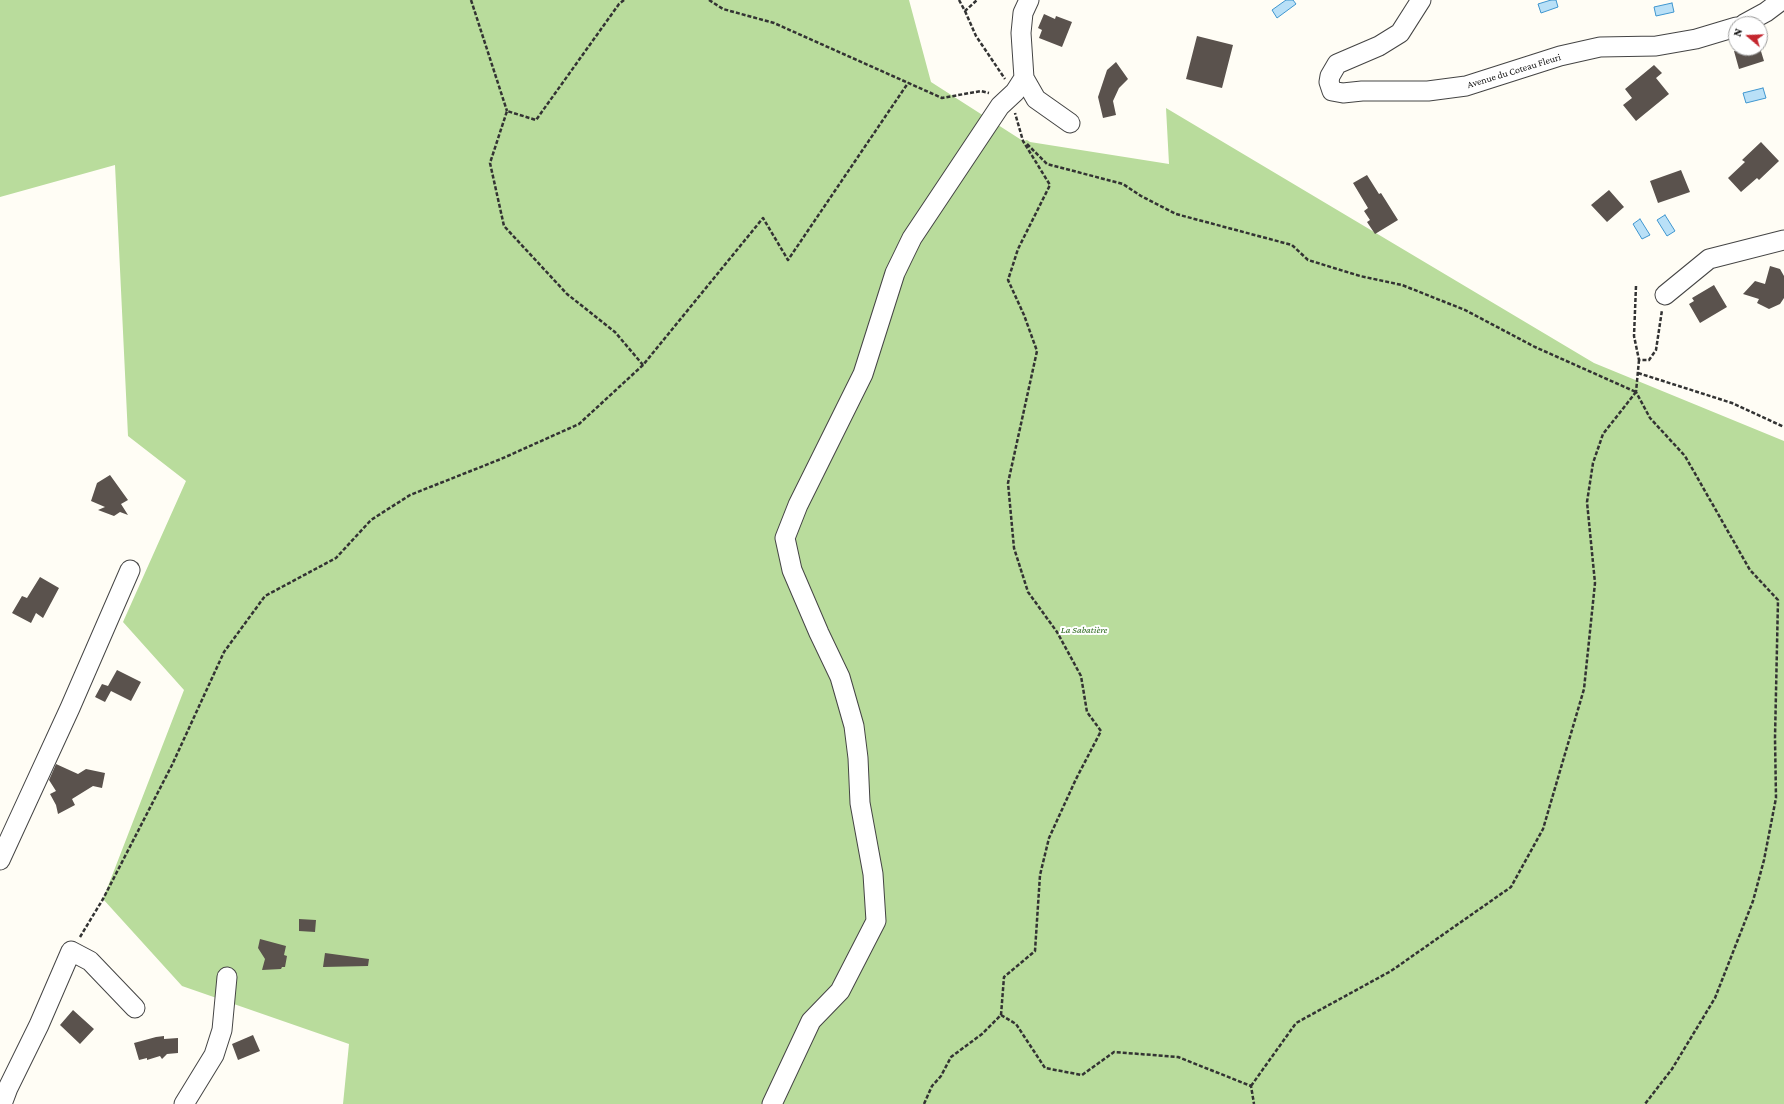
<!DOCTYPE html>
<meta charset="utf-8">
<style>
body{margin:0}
#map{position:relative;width:1784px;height:1104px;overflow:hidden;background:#fffdf5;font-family:"Crimson Pro",serif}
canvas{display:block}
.north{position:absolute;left:1728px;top:16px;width:40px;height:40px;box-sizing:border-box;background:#fff;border:1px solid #a0a0a0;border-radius:50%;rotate:289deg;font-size:11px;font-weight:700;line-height:16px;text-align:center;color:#111}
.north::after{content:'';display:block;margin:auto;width:14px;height:18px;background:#c4262e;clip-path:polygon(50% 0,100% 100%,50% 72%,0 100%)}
</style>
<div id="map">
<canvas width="1784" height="1104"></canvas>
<div class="north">N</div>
</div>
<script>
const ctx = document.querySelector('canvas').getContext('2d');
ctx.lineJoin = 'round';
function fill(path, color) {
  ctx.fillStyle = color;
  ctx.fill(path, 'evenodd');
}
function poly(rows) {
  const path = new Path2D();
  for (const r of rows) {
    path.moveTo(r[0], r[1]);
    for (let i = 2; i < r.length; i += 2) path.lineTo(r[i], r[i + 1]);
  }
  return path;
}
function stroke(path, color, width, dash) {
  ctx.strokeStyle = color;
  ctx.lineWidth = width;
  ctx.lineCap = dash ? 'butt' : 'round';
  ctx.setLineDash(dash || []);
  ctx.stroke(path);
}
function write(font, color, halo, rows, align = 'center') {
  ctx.font = font + ' "Crimson Pro",serif';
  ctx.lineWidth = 4;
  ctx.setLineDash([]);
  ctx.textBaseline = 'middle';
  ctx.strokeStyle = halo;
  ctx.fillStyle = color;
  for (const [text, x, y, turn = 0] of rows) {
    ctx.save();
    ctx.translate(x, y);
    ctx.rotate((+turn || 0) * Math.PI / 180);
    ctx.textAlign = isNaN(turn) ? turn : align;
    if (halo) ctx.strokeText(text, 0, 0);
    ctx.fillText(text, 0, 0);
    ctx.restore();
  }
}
const forest = poly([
 [0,0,909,0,931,82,1023,141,1027,140,1030,142,1169,164,1166,108,1594,363,1784,441,1784,1104,343,1104,349,1044,182,986,103,899,184,690,123,622,186,481,128,436,115,165,0,197]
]);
const water = poly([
 [1286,0,1293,0,1296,4,1277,18,1272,10,1286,0],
 [1551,0,1556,0,1558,7,1541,13,1538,4,1551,0],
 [1672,3,1674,12,1656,16,1654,7,1672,3],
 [1763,88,1766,98,1746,103,1743,93,1763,88],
 [1665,215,1675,231,1667,236,1657,220,1665,215],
 [1640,219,1650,235,1642,239,1633,224,1640,219]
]);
const building = poly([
 [1044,14,1055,19,1056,16,1072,22,1062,47,1039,38,1042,30,1038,28],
 [1197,36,1233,45,1222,88,1186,79],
 [1745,48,1760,48,1764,61,1739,69,1734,51],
 [1116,62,1128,79,1119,88,1113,101,1116,115,1103,118,1098,97,1107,70],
 [1654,65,1662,73,1656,78,1669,94,1636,121,1623,105,1632,98,1625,89],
 [1761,142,1779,161,1759,180,1757,178,1741,192,1728,178,1745,162,1742,160],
 [1681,170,1690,192,1658,203,1650,181],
 [1367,175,1379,194,1381,193,1398,220,1375,234,1367,222,1370,220,1364,211,1368,208,1353,183],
 [1609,190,1624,207,1607,222,1591,205],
 [1770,266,1780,269,1784,276,1784,298,1780,304,1769,309,1757,303,1759,299,1743,294,1755,281,1765,284],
 [1714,285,1727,307,1700,323,1689,304,1694,301,1692,298],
 [110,475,128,500,121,504,128,515,120,512,114,516,98,510,105,507,91,501,97,483],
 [40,577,59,588,43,618,36,613,31,623,12,613,22,596,27,598],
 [117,670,141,682,131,701,111,691,105,702,95,697,102,684,108,686],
 [56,764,78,774,86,769,105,773,102,788,93,786,72,799,75,805,58,814,56,805,50,794,56,791,49,780],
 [299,919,316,920,315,932,299,931],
 [260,939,286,946,284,955,287,956,285,967,282,967,281,969,262,970,265,959,258,948],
 [325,953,369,959,368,966,323,967],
 [73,1010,94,1029,80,1044,60,1025],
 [253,1035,260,1051,238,1060,232,1044],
 [164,1036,164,1039,178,1038,178,1053,167,1054,162,1059,160,1056,147,1060,147,1058,139,1060,134,1043,156,1037]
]);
const path = poly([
 [471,0,507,111],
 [624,0,619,4,536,120,507,111,490,163,504,226,567,294,615,332,643,365],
 [709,0,723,9,774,23,942,98,981,91,989,93],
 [959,0,965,11,977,0],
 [965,11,976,36,1005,79],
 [1027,144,1047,164,1123,184,1141,196,1176,214,1292,245,1308,260,1360,276,1402,285,1465,310,1535,347,1636,392],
 [1636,286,1634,336,1639,360,1649,360,1656,350,1662,310],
 [1639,360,1636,392,1650,418,1685,456,1750,570,1778,600,1775,738,1776,798,1764,860,1753,901,1715,998,1672,1069,1645,1104],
 [1638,373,1732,403,1784,427],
 [80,937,103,899,172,765,224,652,265,596,336,558,371,520,410,495,501,459,579,424,643,365,763,218,788,260,908,83],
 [1001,1015,1016,1024,1045,1068,1082,1075,1114,1052,1178,1057,1251,1086,1254,1104],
 [1251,1086,1296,1023,1391,971,1511,887,1543,829,1584,689,1595,583,1587,502,1593,463,1603,434,1636,392],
 [924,1104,932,1086,941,1076,951,1057,982,1034,1001,1015,1004,977,1035,951,1040,875,1049,838,1076,779,1101,731,1087,712,1081,676,1057,632,1028,592,1014,548,1008,483,1037,351,1024,315,1008,280,1018,249,1050,185,1023,141,1015,113]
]);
const minor = poly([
 [1029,0,1023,13,1021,33,1024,78,1036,99,1070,123],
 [1421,0,1400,33,1379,46,1337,64,1330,76,1329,82,1332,91,1343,93,1362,91,1428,91,1466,86,1560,56,1600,47,1656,46,1696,39,1736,27],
 [1744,24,1766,12,1782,0],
 [1665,295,1709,259,1784,240],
 [0,860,70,708,130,570],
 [2,1104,8,1088,39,1025,71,951,90,961,135,1008],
 [184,1104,214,1055,222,1030,227,977],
 [772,1104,811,1021,840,991,876,921,873,874,860,803,858,758,854,726,840,677,819,633,792,570,785,538,798,505,863,374,895,273,912,238,1000,106,1015,92,1024,78]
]);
const streetNames = [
 ["Avenue du Coteau Fleuri",1514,71,-17]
];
const parkNames = [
 ["La Sabatière",1084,630]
];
fill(forest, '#b9dc9c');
fill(water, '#b9e0f7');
stroke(water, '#3f96cf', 1);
fill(building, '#5a524d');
stroke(minor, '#444', 21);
stroke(path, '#333', 2.5, [4, 2]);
stroke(minor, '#fff', 19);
write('10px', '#111', '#fff', streetNames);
write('italic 10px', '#2f6b1f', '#fff', parkNames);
</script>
